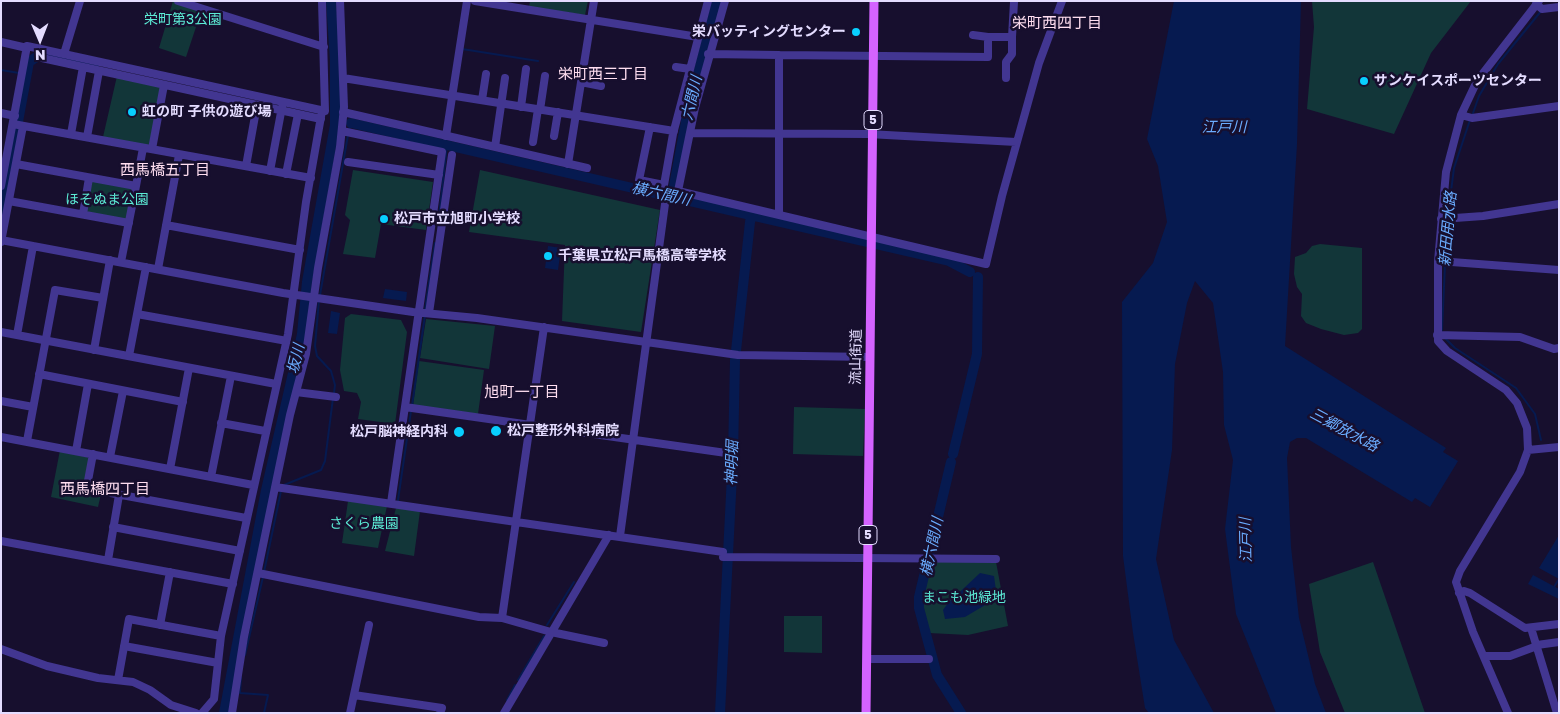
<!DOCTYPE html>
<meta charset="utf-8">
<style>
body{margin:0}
#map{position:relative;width:1560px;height:714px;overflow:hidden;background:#170f2e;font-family:"Golos Text",sans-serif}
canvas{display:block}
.frame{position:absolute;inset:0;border:2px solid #e4dcff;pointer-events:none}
.north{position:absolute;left:15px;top:15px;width:50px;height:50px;-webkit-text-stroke:4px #170f2e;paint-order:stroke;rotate:179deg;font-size:14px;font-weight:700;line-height:20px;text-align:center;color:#e4dcff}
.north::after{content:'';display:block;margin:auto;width:18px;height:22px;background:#e4dcff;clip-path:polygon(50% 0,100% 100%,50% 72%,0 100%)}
</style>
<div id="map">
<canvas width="1560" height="714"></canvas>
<div class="frame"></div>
<div class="north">N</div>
</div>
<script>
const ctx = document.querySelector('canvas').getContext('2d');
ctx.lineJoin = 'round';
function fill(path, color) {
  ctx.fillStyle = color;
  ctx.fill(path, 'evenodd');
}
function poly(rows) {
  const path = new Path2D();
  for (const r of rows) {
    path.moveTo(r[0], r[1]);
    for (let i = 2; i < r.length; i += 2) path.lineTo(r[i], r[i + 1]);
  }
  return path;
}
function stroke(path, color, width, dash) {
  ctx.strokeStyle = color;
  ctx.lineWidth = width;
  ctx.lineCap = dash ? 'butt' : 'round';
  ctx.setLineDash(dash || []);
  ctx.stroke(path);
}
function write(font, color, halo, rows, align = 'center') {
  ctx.font = font + ' "Golos Text","Noto Sans JP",sans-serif';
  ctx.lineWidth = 5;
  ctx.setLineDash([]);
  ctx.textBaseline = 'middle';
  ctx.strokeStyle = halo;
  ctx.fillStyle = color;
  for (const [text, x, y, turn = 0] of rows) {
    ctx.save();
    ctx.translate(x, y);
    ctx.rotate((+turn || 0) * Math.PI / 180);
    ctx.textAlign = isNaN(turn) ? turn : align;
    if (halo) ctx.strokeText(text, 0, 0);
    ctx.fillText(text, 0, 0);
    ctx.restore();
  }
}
const green = poly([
 [173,1,202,9,186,57,159,48],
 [530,1,588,1,585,15,529,7],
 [1312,1,1471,1,1431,53,1394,134,1307,109,1314,27],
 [117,76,161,86,149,146,103,137],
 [353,170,433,182,426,230,381,224,375,258,343,254,350,220,345,215],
 [480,170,660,210,641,332,562,321,565,245,469,232],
 [92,181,133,188,127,220,86,212],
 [1320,244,1362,248,1362,329,1358,333,1344,335,1321,329,1306,323,1301,316,1302,294,1297,287,1294,274,1295,257,1306,253,1312,246],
 [351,314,401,320,407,332,395,424,358,419,361,402,357,393,344,391,340,370,345,318],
 [426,319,495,326,489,369,420,358],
 [419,361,484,370,478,414,413,405],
 [794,407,865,409,863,456,793,454],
 [60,450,90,458,85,488,101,494,98,507,51,497],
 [348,501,387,506,378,548,342,543],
 [396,508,420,511,414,556,385,551],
 [930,561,996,562,1008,626,968,635,929,633,922,614,921,598],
 [1373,562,1425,713,1345,713,1320,652,1309,584],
 [784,616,822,616,822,653,784,652]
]);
const water = poly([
 [1174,1,1301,1,1297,144,1285,346,1446,448,1443,452,1458,461,1430,507,1415,498,1412,502,1306,438,1297,438,1290,442,1287,458,1291,547,1299,618,1315,684,1326,713,1276,713,1236,614,1225,529,1233,460,1224,425,1223,372,1213,303,1195,281,1187,303,1175,364,1172,450,1156,559,1174,640,1214,713,1149,713,1145,708,1133,633,1123,556,1122,302,1153,263,1167,222,1158,166,1147,139],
 [548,246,561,248,558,270,545,268],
 [385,289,407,292,406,301,383,298],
 [331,311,340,313,337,334,328,333],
 [1559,535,1559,579,1539,568],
 [980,573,994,576,997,598,965,617,945,619,943,610,948,603],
 [1533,575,1559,589,1559,599,1528,584]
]);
const stream = poly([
 [462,49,538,61],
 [1,70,19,73],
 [1472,116,1479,96,1498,64,1542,10],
 [349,130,351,123],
 [1448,215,1454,168,1470,120],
 [438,226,447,145],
 [1445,260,1447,220],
 [320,295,348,135],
 [319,300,315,346,317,356,331,371,335,385,334,393],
 [425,310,435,243],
 [1442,330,1445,265],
 [1444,337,1455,348,1516,388,1535,414,1541,440],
 [412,406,425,315],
 [284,485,321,470,325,461,333,398],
 [398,500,411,411],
 [264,572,281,491],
 [1554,587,1559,579],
 [547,625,574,582],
 [245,655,263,577],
 [241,677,240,693,268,695,264,713],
 [518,680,544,636],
 [507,700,515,685]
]);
const river = poly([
 [351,123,949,261,970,272],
 [672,196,688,111,717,1],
 [1,214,29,62,41,54,94,66],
 [953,454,977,354,978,277],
 [951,462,919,597,919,608,937,675,961,713],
 [224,713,266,490,302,334,307,282,335,125,335,61,331,1],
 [720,713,733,455,735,360,751,213]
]);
const minor = poly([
 [178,1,324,47],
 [475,1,698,37],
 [725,1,695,108,678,191,986,264,1002,196,1039,63,1062,1],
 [1536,4,1542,9,1559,7],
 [973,35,988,37],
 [1,42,27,48],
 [64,54,80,1],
 [708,54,779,55],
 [42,58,321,119],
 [676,67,690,69],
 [343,78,674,131],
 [1006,78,1006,62,1012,54,1012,37],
 [581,82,601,86],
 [482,100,486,74],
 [521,107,526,69],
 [540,110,545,76],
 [343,112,587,168],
 [1,113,15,116],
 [1461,115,1472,118,1559,106],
 [13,124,311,178],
 [650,127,639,180,664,185,673,134,708,1],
 [342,131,442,152,391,503],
 [691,133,868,134,1016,142],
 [71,134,83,67],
 [446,136,467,1],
 [554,136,558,112],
 [87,137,99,71],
 [533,142,538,109],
 [495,147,505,78],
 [152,149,164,85],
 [348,162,439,175],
 [16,164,136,186,121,262],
 [568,164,594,1],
 [246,166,257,105],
 [270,171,282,107],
 [286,174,298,114],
 [1,186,27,46,325,111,322,1],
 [136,186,143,148],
 [9,201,129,223],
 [83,214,89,178],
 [779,214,779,55,988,57,988,37,1012,37,1014,2],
 [1441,219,1483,216,1559,204],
 [166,225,300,250],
 [1,240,283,293,413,312,477,318,738,355,870,357],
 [1,242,23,126],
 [1438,261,1559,270],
 [158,269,179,155],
 [429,313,452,155],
 [137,314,287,341],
 [1,332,276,384],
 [17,335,33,246],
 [1437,335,1520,337,1554,349,1559,348],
 [94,350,110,260],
 [129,356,146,267],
 [39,374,183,402],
 [296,392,336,397],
 [1,401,33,407],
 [405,407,726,453],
 [221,423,265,431],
 [1,437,253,485],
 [27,441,55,290,103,298],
 [1528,450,1559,447],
 [76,451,88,384],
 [93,454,87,486,89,489,246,518],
 [110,457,123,391],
 [170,469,189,368],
 [211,477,231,376],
 [275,487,723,552],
 [113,527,240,551],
 [620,536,665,204],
 [1,541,233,584],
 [723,557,996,559],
 [108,560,119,495],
 [258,573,479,617,502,618,551,632,604,643],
 [1459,593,1464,591,1470,593,1525,628,1559,624],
 [502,618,544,327],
 [160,625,170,572],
 [1531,628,1557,713],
 [1537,645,1559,642],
 [124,646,218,663],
 [1,649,47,666,98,678,133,682,150,690,171,705,196,713],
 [1485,656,1510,656,1537,646],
 [867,659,929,659],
 [118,680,129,619,221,636],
 [354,695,442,708,440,713],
 [202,713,214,699,221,636,288,334,306,202,322,111],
 [232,713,244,637,290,415,306,354,318,268,340,147,344,107,340,1],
 [350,713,369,625],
 [504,713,609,535],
 [1508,713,1473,632,1456,582,1460,571,1520,472,1528,450,1527,428,1517,403,1506,390,1447,351,1438,341,1438,261,1446,172,1461,115,1477,81,1539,1]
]);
const major = poly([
 [866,713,874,1]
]);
const markers = [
 [856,32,5,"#08cfff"],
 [1364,81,5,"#08cfff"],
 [132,112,5,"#08cfff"],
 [384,219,5,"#08cfff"],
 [548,256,5,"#08cfff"],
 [496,431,6,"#08cfff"],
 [459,432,6,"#08cfff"]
];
const shields = [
 [873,120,18],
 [868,535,18]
];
const shieldNames = [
 ["5",873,120],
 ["5",868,535]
];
const parkNames = [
 ["栄町第3公園",183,20],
 ["ほそぬま公園",107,200],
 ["さくら農園",364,524],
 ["まこも池緑地",964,598]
];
const poiNames = [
 ["栄バッティングセンター",846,32,"right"],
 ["サンケイスポーツセンター",1374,81],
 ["虹の町 子供の遊び場",142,112],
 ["松戸市立旭町小学校",394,219],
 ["千葉県立松戸馬橋高等学校",558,256],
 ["松戸整形外科病院",507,431],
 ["松戸脳神経内科",448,432,"right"]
];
const streetNames = [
 ["流山街道",856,357,-89]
];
const neighbourhoodNames = [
 ["栄町西四丁目",1057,23],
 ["栄町西三丁目",603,74],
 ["西馬橋五丁目",165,170],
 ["旭町一丁目",522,392],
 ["西馬橋四丁目",105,489]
];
const waterNames = [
 ["六間川",692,98,-77],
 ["江戸川",1224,127],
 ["横六間川",661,194,13],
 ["新田用水路",1448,229,-85],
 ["坂川",296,359,-77],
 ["三郷放水路",1344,430,28],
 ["神明堀",732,463,-88],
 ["江戸川",1246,540,-91],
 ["横六間川",932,547,-78]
];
fill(green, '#123639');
fill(water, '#061a50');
stroke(stream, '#061a50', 2);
stroke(river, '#061a50', 10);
stroke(minor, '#423691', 8);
stroke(major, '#d463ff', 9);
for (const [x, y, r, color] of markers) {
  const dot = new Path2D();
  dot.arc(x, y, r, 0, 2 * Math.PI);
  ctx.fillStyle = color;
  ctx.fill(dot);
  stroke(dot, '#170f2e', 2);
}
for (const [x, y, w] of shields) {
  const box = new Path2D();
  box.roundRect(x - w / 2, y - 9.5, w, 19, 4);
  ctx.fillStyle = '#170f2e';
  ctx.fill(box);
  stroke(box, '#e4dcff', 1);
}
write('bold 12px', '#e4dcff', null, shieldNames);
write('14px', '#5cebd5', '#170f2e', parkNames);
write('bold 14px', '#e4dcff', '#170f2e', poiNames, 'left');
write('14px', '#e4dcff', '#170f2e', streetNames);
write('15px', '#ffdef0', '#170f2e', neighbourhoodNames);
write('italic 15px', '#6aacff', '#170f2e', waterNames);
</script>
